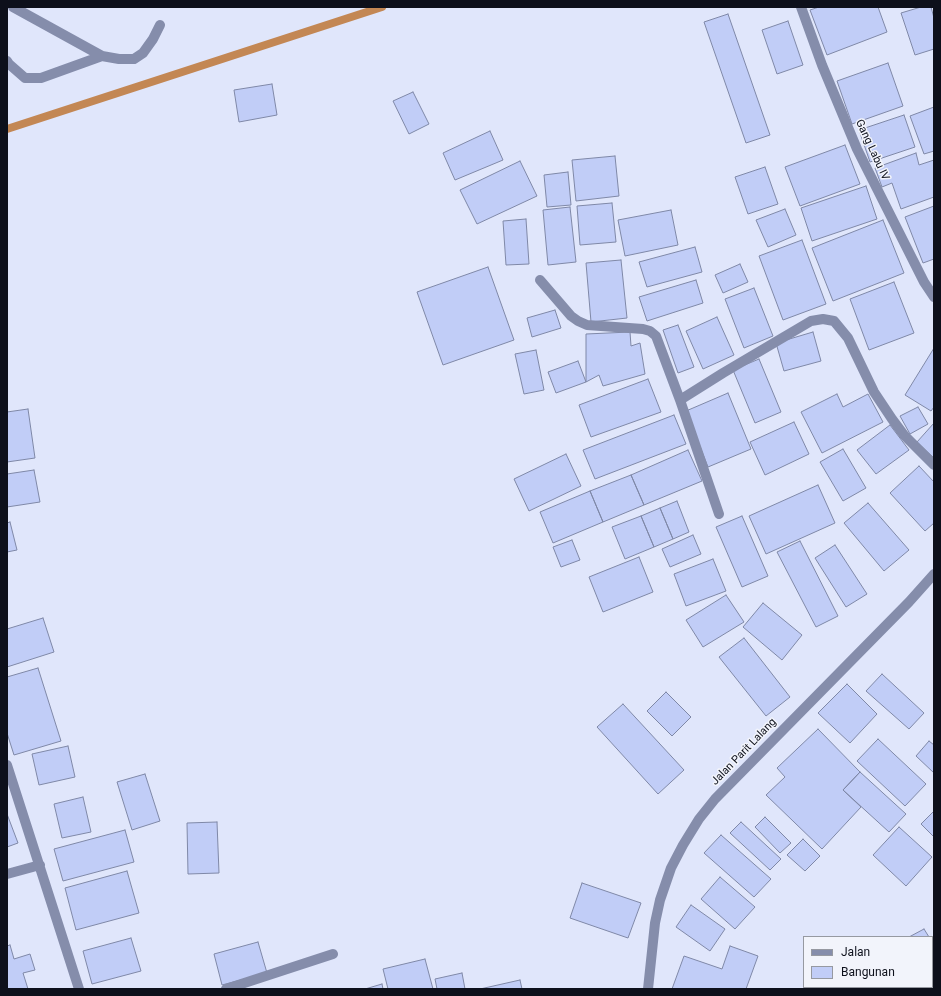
<!DOCTYPE html>
<style>
body{margin:0}
#map{position:relative;width:941px;height:996px;overflow:hidden;background:#e0e6fb;font-family:Roboto,sans-serif}
canvas{display:block}
.frame{position:absolute;inset:0;border:8px solid #0d101b;pointer-events:none}
.legend{position:absolute;left:803px;top:936px;width:130px;height:52px;box-sizing:border-box;background:#f2f4fb;border:1px solid #9699a1;margin:0;padding:5px 7px;list-style:none;font-size:12px;color:#0d101b}
.legend li{display:flex;align-items:center;gap:8px;height:20px}
.legend b{width:20px;border:1px solid #9699a1}
</style>
<div id="map">
<canvas width="941" height="996"></canvas>
<div class="frame"></div>
<ul class="legend">
<li><b style="height:5px;background:#858dab"></b>Jalan</li>
<li><b style="height:11px;background:#c1cdf7"></b>Bangunan</li>
</ul>
</div>
<script>
const ctx = document.querySelector('canvas').getContext('2d');
ctx.lineJoin = 'round';
function poly(rows) {
  const path = new Path2D();
  for (const r of rows) {
    path.moveTo(r[0], r[1]);
    for (let i = 2; i < r.length; i += 2) path.lineTo(r[i], r[i + 1]);
  }
  return path;
}
function stroke(path, color, width, dash) {
  ctx.strokeStyle = color;
  ctx.lineWidth = width;
  ctx.lineCap = dash ? 'butt' : 'round';
  ctx.setLineDash(dash || []);
  ctx.stroke(path);
}
function fill(path, color) {
  ctx.fillStyle = color;
  ctx.fill(path, 'evenodd');
}
function write(font, color, halo, rows, align = 'center') {
  ctx.font = font + ' Roboto,sans-serif';
  ctx.lineWidth = 3;
  ctx.setLineDash([]);
  ctx.textBaseline = 'middle';
  ctx.strokeStyle = halo;
  ctx.fillStyle = color;
  for (const [text, x, y, turn = 0] of rows) {
    ctx.save();
    ctx.translate(x, y);
    ctx.rotate((+turn || 0) * Math.PI / 180);
    ctx.textAlign = isNaN(turn) ? turn : align;
    if (halo) ctx.strokeText(text, 0, 0);
    ctx.fillText(text, 0, 0);
    ctx.restore();
  }
}
const stream = poly([
 [7,129,382,7]
]);
const building = poly([
 [819,7,878,7,887,32,827,55,810,10,819,7],
 [921,7,931,7,934,18,934,49,915,55,901,13,921,7],
 [728,14,770,135,746,143,704,22,728,14],
 [788,21,803,65,777,74,762,30,788,21],
 [888,63,903,106,852,124,837,81,888,63],
 [272,84,277,115,239,122,234,90,272,84],
 [413,92,429,124,409,134,393,101,413,92],
 [934,107,934,151,924,154,910,116,934,107],
 [904,115,915,147,870,162,859,130,904,115],
 [490,131,503,160,455,180,443,153,490,131],
 [845,145,860,184,800,206,785,167,845,145],
 [916,153,919,165,934,160,934,197,901,209,892,183,882,187,875,168,916,153],
 [615,156,619,196,576,201,572,160,615,156],
 [520,161,537,196,477,224,460,190,520,161],
 [765,167,778,204,748,214,735,177,765,167],
 [568,172,571,205,547,207,544,175,568,172],
 [866,186,877,219,812,241,801,208,866,186],
 [612,203,616,242,580,245,577,206,612,203],
 [934,206,934,259,923,263,905,217,934,206],
 [570,207,576,262,548,265,543,210,570,207],
 [785,209,796,235,768,247,756,220,785,209],
 [671,210,678,245,625,256,618,220,671,210],
 [526,219,529,264,506,265,503,221,526,219],
 [883,220,904,273,833,301,812,248,883,220],
 [802,240,826,304,783,320,759,256,802,240],
 [695,247,702,272,647,287,639,262,695,247],
 [621,260,627,318,591,322,586,263,621,260],
 [740,264,748,282,723,293,715,275,740,264],
 [488,267,514,340,443,365,417,292,488,267],
 [696,280,703,303,647,321,639,297,696,280],
 [894,282,914,333,869,350,850,299,894,282],
 [754,288,773,336,744,348,725,299,754,288],
 [555,310,561,328,532,337,527,318,555,310],
 [717,317,734,355,703,369,686,331,717,317],
 [678,325,694,367,678,373,663,330,678,325],
 [630,332,631,346,640,343,645,374,603,386,599,375,586,382,586,334,630,332],
 [813,332,821,361,784,371,776,343,813,332],
 [934,348,934,407,931,411,905,395,934,348],
 [536,350,544,390,524,394,515,354,536,350],
 [759,359,781,412,755,423,733,370,759,359],
 [578,361,586,382,556,393,548,372,578,361],
 [648,379,661,412,591,437,579,405,648,379],
 [728,393,751,449,708,467,686,411,728,393],
 [837,394,843,407,868,394,883,422,822,453,801,412,837,394],
 [918,407,928,424,910,434,900,416,918,407],
 [28,409,35,458,7,462,7,412,28,409],
 [674,415,686,444,595,479,583,450,674,415],
 [794,422,809,454,765,475,750,442,794,422],
 [934,423,934,458,917,442,934,423],
 [890,425,909,450,876,474,857,450,890,425],
 [843,449,866,488,843,501,820,462,843,449],
 [688,450,702,481,644,505,631,475,688,450],
 [566,454,581,486,529,511,514,479,566,454],
 [919,466,934,482,934,523,925,531,890,493,919,466],
 [34,470,40,502,7,507,7,474,34,470],
 [631,475,644,505,603,522,590,491,631,475],
 [818,485,835,523,766,554,749,516,818,485],
 [590,491,603,522,553,543,540,512,590,491],
 [677,501,689,532,673,539,660,508,677,501],
 [868,503,909,550,884,571,844,523,868,503],
 [660,508,673,539,654,547,641,516,660,508],
 [641,516,654,547,625,559,612,527,641,516],
 [742,516,768,576,742,587,716,527,742,516],
 [10,522,17,550,7,552,7,523,10,522],
 [693,535,701,554,670,567,662,549,693,535],
 [572,540,580,560,561,567,553,547,572,540],
 [800,541,838,616,816,627,777,552,800,541],
 [835,545,867,594,846,607,815,558,835,545],
 [639,557,653,592,603,612,589,577,639,557],
 [713,559,726,591,686,606,674,574,713,559],
 [726,595,744,622,703,647,686,620,726,595],
 [763,603,802,635,782,660,743,627,763,603],
 [43,618,54,652,7,667,7,629,43,618],
 [744,638,790,697,766,716,719,657,744,638],
 [38,668,61,741,14,755,7,733,7,677,38,668],
 [882,674,924,713,909,729,866,691,882,674],
 [847,684,877,714,850,743,818,713,847,684],
 [666,692,691,717,672,736,647,711,666,692],
 [623,704,684,770,658,794,597,727,623,704],
 [818,729,860,772,843,790,861,807,822,849,766,795,785,777,777,768,818,729],
 [878,739,926,784,905,806,857,761,878,739],
 [929,741,934,745,934,773,916,756,929,741],
 [68,746,75,777,39,785,32,754,68,746],
 [860,772,906,814,889,832,843,790,860,772],
 [145,774,160,821,132,830,117,782,145,774],
 [83,797,91,832,62,838,54,804,83,797],
 [934,811,934,837,921,824,934,811],
 [7,814,18,843,7,847,7,814],
 [765,817,791,843,780,853,755,827,765,817],
 [217,822,219,873,188,874,187,823,217,822],
 [741,822,781,859,770,870,730,833,741,822],
 [899,827,932,857,906,886,873,855,899,827],
 [125,830,134,862,63,881,54,849,125,830],
 [721,835,771,879,754,897,704,853,721,835],
 [803,839,820,856,805,871,787,855,803,839],
 [127,871,139,913,76,930,65,888,127,871],
 [720,877,755,907,735,929,701,899,720,877],
 [582,883,641,903,628,938,570,918,582,883],
 [691,905,725,929,710,951,676,927,691,905],
 [924,929,929,937,909,937,924,929],
 [131,938,141,971,92,984,83,951,131,938],
 [934,941,934,974,932,975,932,942,934,941],
 [258,942,267,973,222,985,214,954,258,942],
 [10,945,14,959,30,954,35,970,23,973,28,989,7,989,7,946,10,945],
 [730,946,758,956,746,989,672,989,684,956,722,969,730,946],
 [425,959,433,989,388,989,383,969,425,959],
 [462,973,465,989,437,989,435,979,462,973],
 [520,980,522,989,480,989,520,980],
 [382,984,383,989,365,989,382,984]
]);
const minor = poly([
 [13,7,102,56,119,59,134,59,143,53,153,39,160,25],
 [801,7,822,65,857,149,924,282,934,297],
 [7,61,9,64,25,78,41,78,102,56],
 [540,280,571,316,578,321,587,325,643,329,650,331,656,336,680,400,723,373,811,321,823,319,834,321,848,338,874,392,892,419,904,435,934,465],
 [680,400,719,514],
 [7,765,79,989],
 [7,874,40,865],
 [226,989,333,954],
 [648,989,655,923,660,900,671,868,683,845,699,819,715,799,909,602,934,574]
]);
const streetNames = [
 ["Gang Labu IV",872,150,65],
 ["Jalan Parit Lalang",744,752,-46]
];
stroke(stream, '#c38754', 8);
fill(building, '#c1cdf7');
stroke(building, '#7f88a7', 1);
stroke(minor, '#858dab', 10);
write('11px', '#0d101b', '#f2f4fb', streetNames);
</script>
